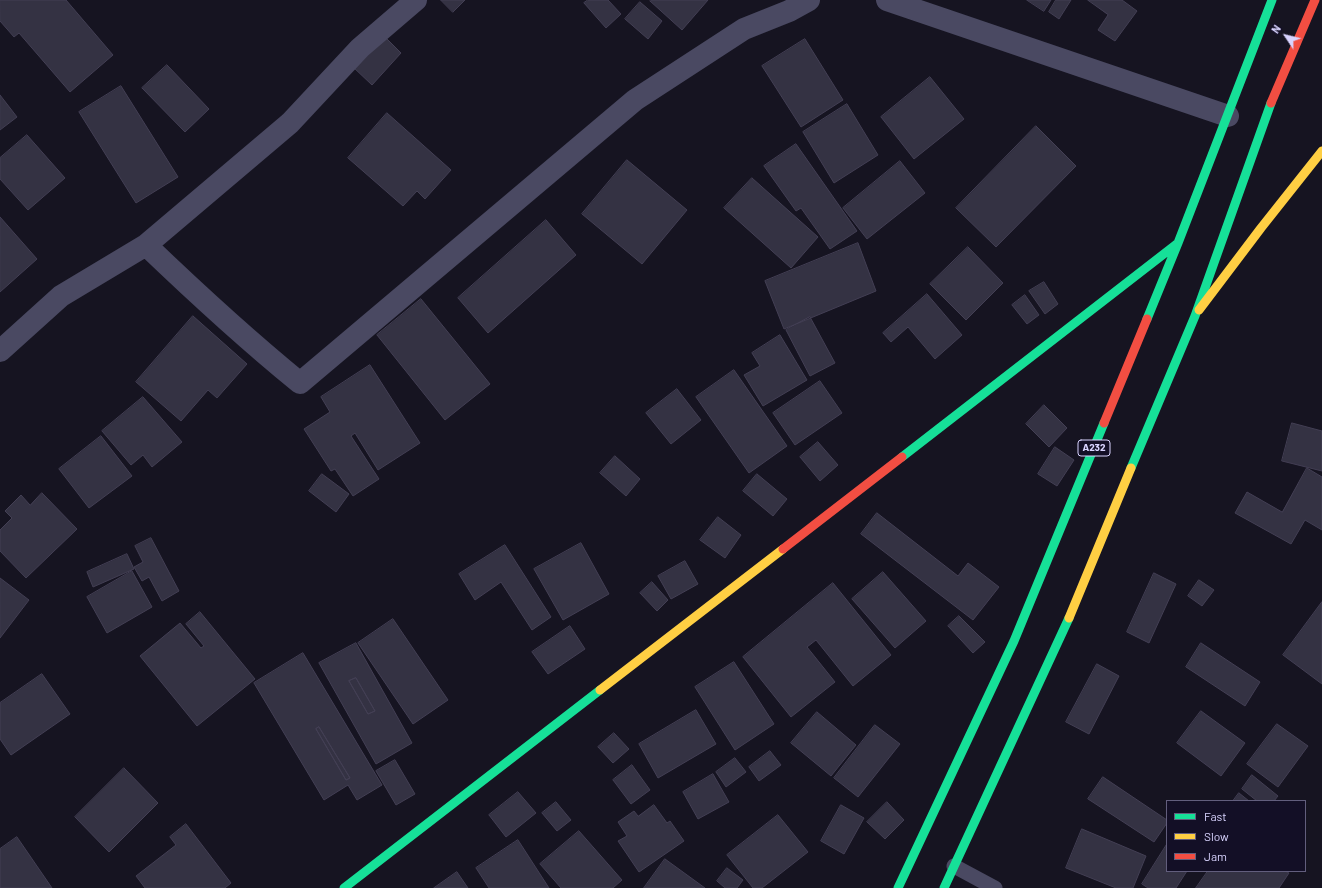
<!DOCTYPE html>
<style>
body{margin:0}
#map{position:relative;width:1322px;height:888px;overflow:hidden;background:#161421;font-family:Barlow,sans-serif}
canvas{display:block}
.legend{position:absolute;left:1166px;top:800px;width:140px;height:72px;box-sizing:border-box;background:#130f26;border:1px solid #625e7d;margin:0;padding:5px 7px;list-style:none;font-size:12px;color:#d9d4ff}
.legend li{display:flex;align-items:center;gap:8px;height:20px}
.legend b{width:20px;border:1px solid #625e7d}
.north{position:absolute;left:1266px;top:16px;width:40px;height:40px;-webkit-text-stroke:3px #130f26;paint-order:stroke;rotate:305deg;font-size:11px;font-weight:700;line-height:16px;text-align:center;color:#d9d4ff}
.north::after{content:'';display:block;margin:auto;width:14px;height:18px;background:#d9d4ff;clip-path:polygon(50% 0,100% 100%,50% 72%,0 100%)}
</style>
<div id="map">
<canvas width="1322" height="888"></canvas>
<ul class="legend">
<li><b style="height:5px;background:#16e098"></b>Fast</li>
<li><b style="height:5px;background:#ffcf43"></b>Slow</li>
<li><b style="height:5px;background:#f24e42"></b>Jam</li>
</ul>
<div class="north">N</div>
</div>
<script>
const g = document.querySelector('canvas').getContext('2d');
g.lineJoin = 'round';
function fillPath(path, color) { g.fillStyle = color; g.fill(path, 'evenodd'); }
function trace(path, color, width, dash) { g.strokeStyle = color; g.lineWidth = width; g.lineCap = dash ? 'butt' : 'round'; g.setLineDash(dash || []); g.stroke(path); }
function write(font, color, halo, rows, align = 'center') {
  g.font = font + ' Barlow,sans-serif'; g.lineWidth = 3; g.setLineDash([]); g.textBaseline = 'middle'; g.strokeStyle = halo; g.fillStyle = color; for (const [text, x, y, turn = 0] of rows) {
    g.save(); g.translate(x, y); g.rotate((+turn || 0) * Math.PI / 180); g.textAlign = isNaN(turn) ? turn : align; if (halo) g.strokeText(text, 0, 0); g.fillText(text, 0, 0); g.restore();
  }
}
const building = new Path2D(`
 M 0,0 L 66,0 L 113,55 L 70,92 L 19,33 L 14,37 L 0,21 Z
 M 441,0 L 465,0 L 453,12 Z
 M 588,0 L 608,0 L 621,14 L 606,28 L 584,3 Z
 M 651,0 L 708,0 L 682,30 L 650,1 Z
 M 1027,0 L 1051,0 L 1044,11 Z
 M 1056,0 L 1071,0 L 1059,19 L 1049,12 Z
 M 1088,0 L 1122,0 L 1137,11 L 1115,41 L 1098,30 L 1108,15 Z
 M 640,2 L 662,21 L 648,39 L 625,19 Z
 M 383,35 L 401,53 L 372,85 L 353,67 Z
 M 805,39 L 843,100 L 801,127 L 762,66 Z
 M 167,65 L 209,109 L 185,132 L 142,88 Z
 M 930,77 L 964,119 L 914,159 L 881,117 Z
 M 121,86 L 178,177 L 136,203 L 79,112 Z
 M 0,95 L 17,117 L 0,130 Z
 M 847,104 L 878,155 L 834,183 L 803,132 Z
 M 387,113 L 451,170 L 425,199 L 417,191 L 403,206 L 348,158 Z
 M 1036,126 L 1076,166 L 996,247 L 956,208 Z
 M 27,135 L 65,178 L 28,210 L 0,179 L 0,158 Z
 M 796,144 L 857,231 L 830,249 L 801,208 L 796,211 L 764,166 Z
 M 627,160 L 687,210 L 642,264 L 582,214 Z
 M 900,161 L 925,193 L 867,239 L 843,208 Z
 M 752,178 L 818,237 L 791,268 L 724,208 Z
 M 0,217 L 37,259 L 0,292 Z
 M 546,220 L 576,255 L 488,333 L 458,298 Z
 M 858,243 L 876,291 L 784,329 L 765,281 Z
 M 968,247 L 1003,283 L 966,320 L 930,284 Z
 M 1044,282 L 1058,304 L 1045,314 L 1029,291 Z
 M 927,294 L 962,335 L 935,359 L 908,327 L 891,342 L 883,333 Z
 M 1025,295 L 1039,315 L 1027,324 L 1012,305 Z
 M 421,299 L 490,384 L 445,420 L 377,335 Z
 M 193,316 L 247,364 L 217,398 L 208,390 L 181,421 L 136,382 Z
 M 810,317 L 835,363 L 810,376 L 786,330 Z
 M 780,335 L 807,380 L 763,406 L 744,375 L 760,366 L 752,353 Z
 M 370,365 L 420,443 L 378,470 L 355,433 L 351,436 L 379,479 L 353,496 L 335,469 L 331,471 L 304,429 L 330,412 L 321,397 Z
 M 734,370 L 787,446 L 749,473 L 696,397 Z
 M 820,381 L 842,413 L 795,445 L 773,413 Z
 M 677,389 L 701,420 L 671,444 L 646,413 Z
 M 143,397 L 182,442 L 152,467 L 143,455 L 131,465 L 102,431 Z
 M 1044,405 L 1067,428 L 1049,447 L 1026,424 Z
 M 1292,423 L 1322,431 L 1322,471 L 1282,461 Z
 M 101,436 L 132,476 L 89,508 L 59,469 Z
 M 818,442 L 838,465 L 820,481 L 800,457 Z
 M 1055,447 L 1074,460 L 1057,486 L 1038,474 Z
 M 615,456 L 640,479 L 626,496 L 600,473 Z
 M 1307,468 L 1322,477 L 1322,530 L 1305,520 L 1291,544 L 1235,513 L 1247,492 L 1282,512 Z
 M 322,474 L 349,494 L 336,512 L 309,491 Z
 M 757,474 L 787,499 L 773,516 L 743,491 Z
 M 42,493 L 77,529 L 26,578 L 0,551 L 0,530 L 12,518 L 5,511 L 21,495 L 30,505 Z
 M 877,513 L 958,576 L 968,563 L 999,587 L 973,620 L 861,534 Z
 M 718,517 L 741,535 L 725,558 L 700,540 Z
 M 151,538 L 179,591 L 162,601 L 149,577 L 142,581 L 134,567 L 143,562 L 135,546 Z
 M 581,543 L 609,594 L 563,620 L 534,569 Z
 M 505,545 L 551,617 L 532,630 L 501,582 L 475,600 L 459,574 Z
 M 127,554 L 134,569 L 93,587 L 87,572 Z
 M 685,561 L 698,584 L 671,599 L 658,576 Z
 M 132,571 L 152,607 L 107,633 L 87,597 Z
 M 883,572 L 926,621 L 895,648 L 852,599 Z
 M 1154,573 L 1176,584 L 1149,643 L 1127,632 Z
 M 0,578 L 29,600 L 0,638 Z
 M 1199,580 L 1214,590 L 1202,606 L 1188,596 Z
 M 652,582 L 668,600 L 657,611 L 640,593 Z
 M 833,583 L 891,655 L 853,686 L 816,640 L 807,647 L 835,682 L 791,717 L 743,657 Z
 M 1322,602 L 1322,684 L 1283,655 Z
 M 200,612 L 255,679 L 197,726 L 140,656 L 180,623 L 201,648 L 204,646 L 186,624 Z
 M 959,616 L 985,642 L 973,653 L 948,626 Z
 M 393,619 L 448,700 L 413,724 L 358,643 Z
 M 570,626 L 585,649 L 548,674 L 532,652 Z
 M 356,643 L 412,743 L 376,764 L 319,663 ZM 356,678 L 375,711 L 368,714 L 349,681 Z
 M 1201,643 L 1260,682 L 1245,706 L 1186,667 Z
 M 303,653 L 382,785 L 357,800 L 348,785 L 324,800 L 254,683 ZM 319,727 L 350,778 L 346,780 L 316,729 Z
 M 734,662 L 774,724 L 735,750 L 695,687 Z
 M 1097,664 L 1119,676 L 1089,734 L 1066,722 Z
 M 42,674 L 70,714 L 11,755 L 0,739 L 0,703 Z
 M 356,678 L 375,711 L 368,714 L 349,681 Z
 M 696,710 L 716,744 L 658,778 L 639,744 Z
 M 1201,711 L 1245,743 L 1221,776 L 1177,743 Z
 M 817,712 L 856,745 L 831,776 L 791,743 Z
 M 1277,724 L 1308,746 L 1278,787 L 1247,764 Z
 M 875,725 L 900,744 L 858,797 L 834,778 Z
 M 319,727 L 350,778 L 346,780 L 316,729 Z
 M 614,733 L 629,749 L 613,763 L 598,747 Z
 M 770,751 L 781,765 L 759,781 L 749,767 Z
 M 735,758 L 746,772 L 726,787 L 716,772 Z
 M 395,760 L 415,794 L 396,805 L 376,771 Z
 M 632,765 L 650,790 L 631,804 L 613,780 Z
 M 124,768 L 158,803 L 109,852 L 75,817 Z
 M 713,774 L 729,802 L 698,819 L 683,792 Z
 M 1252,775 L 1278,796 L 1274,801 L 1257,801 L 1242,789 Z
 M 1103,777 L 1167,820 L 1167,823 L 1154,842 L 1088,799 Z
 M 518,792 L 536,813 L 506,837 L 489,815 Z
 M 1239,793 L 1249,801 L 1233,801 Z
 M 556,802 L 571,820 L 557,831 L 542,813 Z
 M 887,802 L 904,820 L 885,839 L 867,822 Z
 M 654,805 L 667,823 L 670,821 L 684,841 L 639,872 L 618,841 L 627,836 L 618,822 L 634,811 L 638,816 Z
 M 841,805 L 864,818 L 844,854 L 821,841 Z
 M 778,815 L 808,852 L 762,888 L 753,888 L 727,855 Z
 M 186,824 L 231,883 L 225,888 L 145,888 L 136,876 L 176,845 L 170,837 Z
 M 1082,829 L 1146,856 L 1133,888 L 1116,888 L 1066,868 Z
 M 579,831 L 622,880 L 613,888 L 561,888 L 540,864 Z
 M 17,837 L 52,888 L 0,888 L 0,849 Z
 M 518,840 L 549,888 L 489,888 L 476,868 Z
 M 1167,844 L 1167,871 L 1187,871 L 1176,888 L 1148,888 L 1142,884 Z
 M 665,859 L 705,888 L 644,888 Z
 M 727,868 L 743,880 L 737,888 L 725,888 L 717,881 Z
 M 1208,871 L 1285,871 L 1289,873 L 1279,888 L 1196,888 Z
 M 457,872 L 468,888 L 434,888 Z`);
const lane = new Path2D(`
 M 954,866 L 995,888`);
const street = new Path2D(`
 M 887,0 L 1228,116
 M 146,245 C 196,293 246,339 300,383 L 635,100 L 744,29 L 789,11 L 809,0
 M 0,351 L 61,296 L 146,245 L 290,123 L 360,48 L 416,0`);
const fast = new Path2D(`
 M 1147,319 L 1178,243 L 1272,0
 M 902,457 L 1178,243
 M 1131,468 L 1195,316 L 1271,103
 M 344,888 L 600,690
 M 898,888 L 1014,641 L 1104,423
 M 944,888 L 1069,618`);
const slow = new Path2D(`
 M 1199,310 L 1261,228 L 1322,151
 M 1069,618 L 1131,468
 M 600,690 L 783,549`);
const jam = new Path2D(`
 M 1271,103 L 1315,0
 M 1104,423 L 1147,319
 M 783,549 L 902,457`);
const shields = [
 [1094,448,32]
];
const shieldNames = [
 ["A232",1094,448]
];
fillPath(building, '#343243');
trace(building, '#433f54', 1);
trace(lane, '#4a4962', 15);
trace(street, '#4a4962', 22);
trace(fast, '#16e098', 9);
trace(slow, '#ffcf43', 9);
trace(jam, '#f24e42', 9);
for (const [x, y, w] of shields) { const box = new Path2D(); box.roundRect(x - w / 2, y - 8, w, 16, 3); g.fillStyle = '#130f26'; g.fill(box); trace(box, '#d9d4ff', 1); }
write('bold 10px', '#d9d4ff', null, shieldNames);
</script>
